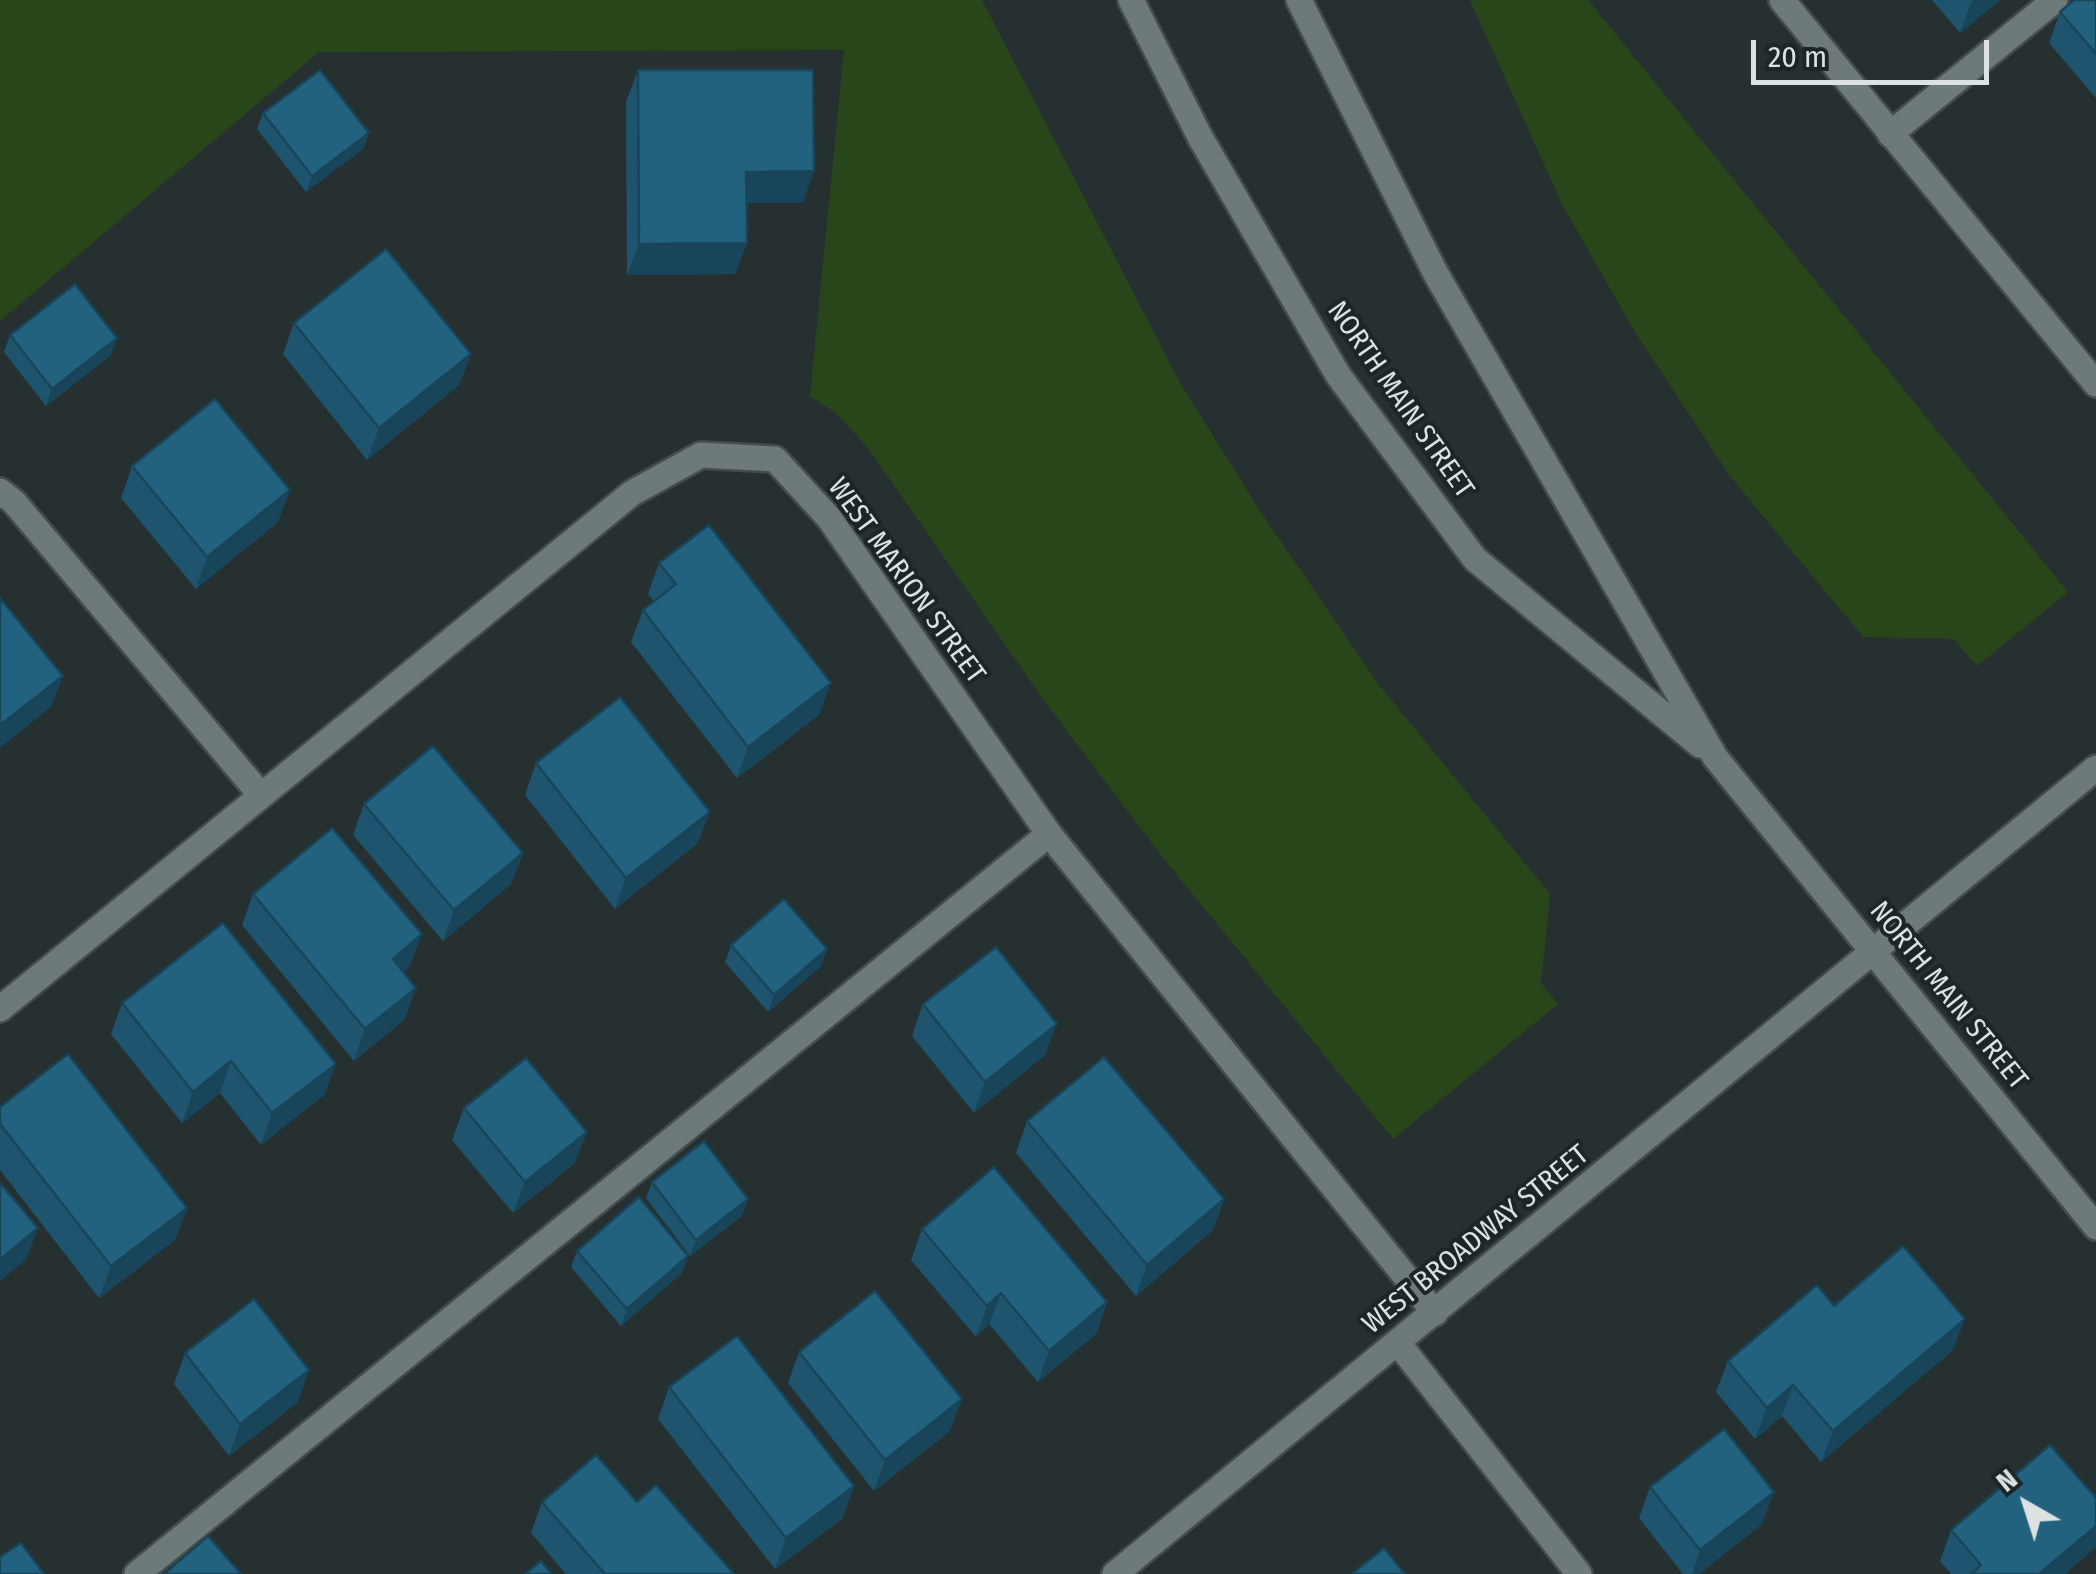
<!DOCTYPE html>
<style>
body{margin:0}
#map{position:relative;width:2096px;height:1574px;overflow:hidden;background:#273031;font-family:"Fira Sans Condensed",sans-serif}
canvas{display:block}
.north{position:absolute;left:1976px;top:1454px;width:100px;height:100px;-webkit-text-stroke:8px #1d2627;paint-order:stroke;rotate:321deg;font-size:28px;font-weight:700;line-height:40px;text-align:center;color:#dce2e2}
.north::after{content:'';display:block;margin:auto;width:35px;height:45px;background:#dce2e2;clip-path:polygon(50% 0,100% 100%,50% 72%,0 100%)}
.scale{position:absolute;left:1751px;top:40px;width:238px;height:45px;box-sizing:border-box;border:5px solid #dce2e2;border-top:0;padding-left:12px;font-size:30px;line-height:35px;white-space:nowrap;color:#dce2e2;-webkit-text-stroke:8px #1d2627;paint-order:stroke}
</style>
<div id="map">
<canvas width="2096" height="1574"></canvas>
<div class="north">N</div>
<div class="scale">20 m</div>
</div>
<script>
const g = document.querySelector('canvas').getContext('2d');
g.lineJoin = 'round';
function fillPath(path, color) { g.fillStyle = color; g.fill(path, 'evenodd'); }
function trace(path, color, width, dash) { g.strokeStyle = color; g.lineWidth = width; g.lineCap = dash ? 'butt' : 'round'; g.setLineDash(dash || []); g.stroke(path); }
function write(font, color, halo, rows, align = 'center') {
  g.font = font + ' "Fira Sans Condensed",sans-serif'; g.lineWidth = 8; g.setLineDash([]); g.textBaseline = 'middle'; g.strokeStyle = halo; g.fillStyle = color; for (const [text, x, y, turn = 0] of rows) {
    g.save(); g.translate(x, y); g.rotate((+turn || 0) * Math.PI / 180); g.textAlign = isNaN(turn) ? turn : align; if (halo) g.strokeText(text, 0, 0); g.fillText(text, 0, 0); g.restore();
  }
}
const green = new Path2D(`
 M 0,0 L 982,0 L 1179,381 L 1260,511 L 1379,685 L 1550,894 L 1541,983 L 1558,1004 L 1393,1139 L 1164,859 L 1043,699 L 868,448 L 837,414 L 810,396 L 844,50 L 319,52 L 0,321 Z
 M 1470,0 L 1588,0 L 2068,592 L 1977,666 L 1954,639 L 1863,637 L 1730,476 L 1635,332 L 1562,204 Z`);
const service = new Path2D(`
 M 1890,134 L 2055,0
 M 0,491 L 14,502 L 260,794
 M 1398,1343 L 1579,1574
 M 137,1574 L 1049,834`);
const minor = new Path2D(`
 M 1782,0 L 2096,384
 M 0,1009 L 632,493 L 701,455 L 775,459 L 829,518 L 1049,834 L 1435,1313`);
const tertiary = new Path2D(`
 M 1115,1574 L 2096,768`);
const secondary = new Path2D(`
 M 1131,0 L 1200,137 L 1338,375 L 1475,559 L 1700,745
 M 1299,0 L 1436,274 L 1715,757 L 2096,1227`);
const wall = new Path2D(`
 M 1932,0 L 2000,0 L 1960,33 Z
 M 2096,0 L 2096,98 L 2049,43 L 2060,12 Z
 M 638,70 L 803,203 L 747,203 L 747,243 L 735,274 L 627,275 L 626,102 Z
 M 263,113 L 369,133 L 363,149 L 306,192 L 257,129 Z
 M 294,323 L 471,354 L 459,385 L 367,460 L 283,354 Z
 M 10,335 L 111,355 L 46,406 L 4,352 Z
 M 132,466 L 278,522 L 196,589 L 121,498 Z
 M 659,563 L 819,715 L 737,778 L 631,642 L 643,610 L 654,602 L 648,594 Z
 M 536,763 L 698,843 L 615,909 L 525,795 Z
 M 364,804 L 523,853 L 511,884 L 443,941 L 353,835 Z
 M 253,894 L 410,966 L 403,972 L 405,1019 L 354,1061 L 242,925 Z
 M 731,945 L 821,966 L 768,1012 L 725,962 Z
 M 122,1003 L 336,1064 L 324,1095 L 261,1145 L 220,1093 L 182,1123 L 111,1034 Z
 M 923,1004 L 1045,1055 L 974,1113 L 912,1036 Z
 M 0,1107 L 187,1208 L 175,1240 L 99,1298 L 0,1170 Z
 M 464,1108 L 575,1163 L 513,1213 L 452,1140 Z
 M 1027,1121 L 1224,1199 L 1213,1230 L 1136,1296 L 1016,1153 Z
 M 652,1182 L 742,1216 L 690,1256 L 646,1198 Z
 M 922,1229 L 1107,1302 L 1096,1334 L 1038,1382 L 989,1324 L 976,1337 L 911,1260 Z
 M 577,1251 L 688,1256 L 682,1273 L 621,1326 L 571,1267 Z
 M 1834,1306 L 1953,1350 L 1821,1462 L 1782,1416 L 1755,1439 L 1716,1392 L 1728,1361 Z
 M 799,1352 L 950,1431 L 874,1491 L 788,1383 Z
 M 185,1353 L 309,1370 L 298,1402 L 229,1456 L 174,1384 Z
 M 669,1387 L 843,1518 L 775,1569 L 658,1419 Z
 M 1650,1487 L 1762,1524 L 1699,1574 L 1683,1574 L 1639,1518 Z
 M 2096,1498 L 2096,1547 L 2065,1574 L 1951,1574 L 1940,1561 L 1951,1530 Z
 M 542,1502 L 637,1502 L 734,1574 L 566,1574 L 531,1533 Z`);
const shadedWall = new Path2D(`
 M 1974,0 L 2000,0 L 1960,33 L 1971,2 Z
 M 369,133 L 363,149 L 306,192 L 312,176 Z
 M 814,171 L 803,203 L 735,203 L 746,172 Z
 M 747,243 L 735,274 L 627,275 L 639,244 Z
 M 117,338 L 111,355 L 46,406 L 52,389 Z
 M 471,354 L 459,385 L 367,460 L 379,428 Z
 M 290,490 L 278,522 L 196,589 L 207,557 Z
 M 63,676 L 51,707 L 0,748 L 0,725 Z
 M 831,683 L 819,715 L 737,778 L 748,747 Z
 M 710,812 L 698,843 L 615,909 L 626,878 Z
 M 523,853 L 511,884 L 443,941 L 454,910 Z
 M 422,934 L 410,966 L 382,991 L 393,959 Z
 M 827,949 L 821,966 L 768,1012 L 774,995 Z
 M 416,988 L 405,1019 L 354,1061 L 365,1029 Z
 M 1057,1024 L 1045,1055 L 974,1113 L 985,1082 Z
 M 231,1061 L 220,1093 L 182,1123 L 193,1092 Z
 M 336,1064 L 324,1095 L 261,1145 L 272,1113 Z
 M 587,1132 L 575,1163 L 513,1213 L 525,1182 Z
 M 748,1199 L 742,1216 L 690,1256 L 696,1240 Z
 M 1224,1199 L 1213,1230 L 1136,1296 L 1147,1265 Z
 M 187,1208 L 175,1240 L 99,1298 L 111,1266 Z
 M 38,1228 L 26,1260 L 0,1281 L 0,1260 Z
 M 688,1256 L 682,1273 L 621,1326 L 627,1309 Z
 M 1001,1293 L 989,1324 L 976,1337 L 987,1306 Z
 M 1107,1302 L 1096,1334 L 1038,1382 L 1049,1351 Z
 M 1965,1319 L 1953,1350 L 1821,1462 L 1833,1431 Z
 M 309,1370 L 298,1402 L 229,1456 L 240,1424 Z
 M 1793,1385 L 1782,1416 L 1755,1439 L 1767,1408 Z
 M 962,1399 L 950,1431 L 874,1491 L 885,1460 Z
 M 854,1486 L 843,1518 L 775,1569 L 786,1538 Z
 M 1774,1492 L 1762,1524 L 1699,1574 L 1692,1574 L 1700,1550 Z
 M 2096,1526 L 2096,1547 L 2065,1574 L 2039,1574 Z`);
const building = new Path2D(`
 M 2074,0 L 2096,0 L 2096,54 L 2060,12 Z
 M 320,70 L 369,133 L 312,176 L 263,113 Z
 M 638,70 L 813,70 L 814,171 L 746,172 L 747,243 L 639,244 Z
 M 386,249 L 471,354 L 379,428 L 294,323 Z
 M 75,284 L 117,338 L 52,389 L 10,335 Z
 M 215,399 L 290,490 L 207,557 L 132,466 Z
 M 709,525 L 831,683 L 748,747 L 643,610 L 676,584 L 659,563 Z
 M 0,598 L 63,676 L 0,725 Z
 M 620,697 L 710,812 L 626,878 L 536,763 Z
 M 433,746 L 523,853 L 454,910 L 364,804 Z
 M 332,828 L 422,934 L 393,959 L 416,988 L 365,1029 L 253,894 Z
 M 784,899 L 827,949 L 774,995 L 731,945 Z
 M 223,923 L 336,1064 L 272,1113 L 231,1061 L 193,1092 L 122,1003 Z
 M 996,947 L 1057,1024 L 985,1082 L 923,1004 Z
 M 68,1054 L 187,1208 L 111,1266 L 0,1124 L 0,1107 Z
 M 1104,1057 L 1224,1199 L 1147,1265 L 1027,1121 Z
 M 526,1058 L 587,1132 L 525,1182 L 464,1108 Z
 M 704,1141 L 748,1199 L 696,1240 L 652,1182 Z
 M 994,1167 L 1107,1302 L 1049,1351 L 1001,1293 L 987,1306 L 922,1229 Z
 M 0,1183 L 38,1228 L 0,1260 Z
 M 639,1197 L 688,1256 L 627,1309 L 577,1251 Z
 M 1903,1246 L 1965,1319 L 1833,1431 L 1793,1385 L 1767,1408 L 1728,1361 L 1817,1285 L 1834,1306 Z
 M 875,1291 L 962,1399 L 885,1460 L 799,1352 Z
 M 254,1299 L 309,1370 L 240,1424 L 185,1353 Z
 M 737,1336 L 854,1486 L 786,1538 L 669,1387 Z
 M 1724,1429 L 1774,1492 L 1700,1550 L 1650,1487 Z
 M 2050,1445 L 2096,1498 L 2096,1526 L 2039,1574 L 1971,1574 L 1981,1565 L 1951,1530 Z
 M 596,1455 L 637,1502 L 656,1485 L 734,1574 L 605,1574 L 542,1502 Z
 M 208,1536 L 241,1574 L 164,1574 Z
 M 21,1543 L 44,1574 L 0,1574 L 0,1557 Z
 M 1384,1548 L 1405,1574 L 1352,1574 Z
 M 541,1561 L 552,1574 L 525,1574 Z`);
const streetNames = [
 ["NORTH MAIN STREET",1400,400,55],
 ["WEST MARION STREET",906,581,54],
 ["NORTH MAIN STREET",1948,996,51],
 ["WEST BROADWAY STREET",1476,1240,-39]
];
fillPath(green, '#29461b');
trace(service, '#444d4d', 30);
trace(minor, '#444d4d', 30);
trace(tertiary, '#444d4d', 30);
trace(secondary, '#444d4d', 30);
trace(service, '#6e797a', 25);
trace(minor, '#6e797a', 25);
trace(tertiary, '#6e797a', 25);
trace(secondary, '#6e797a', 25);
fillPath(wall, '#1e546d');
fillPath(shadedWall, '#184559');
fillPath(building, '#23627f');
trace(building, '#184559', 2.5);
write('28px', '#dce2e2', '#1d2627', streetNames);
</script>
